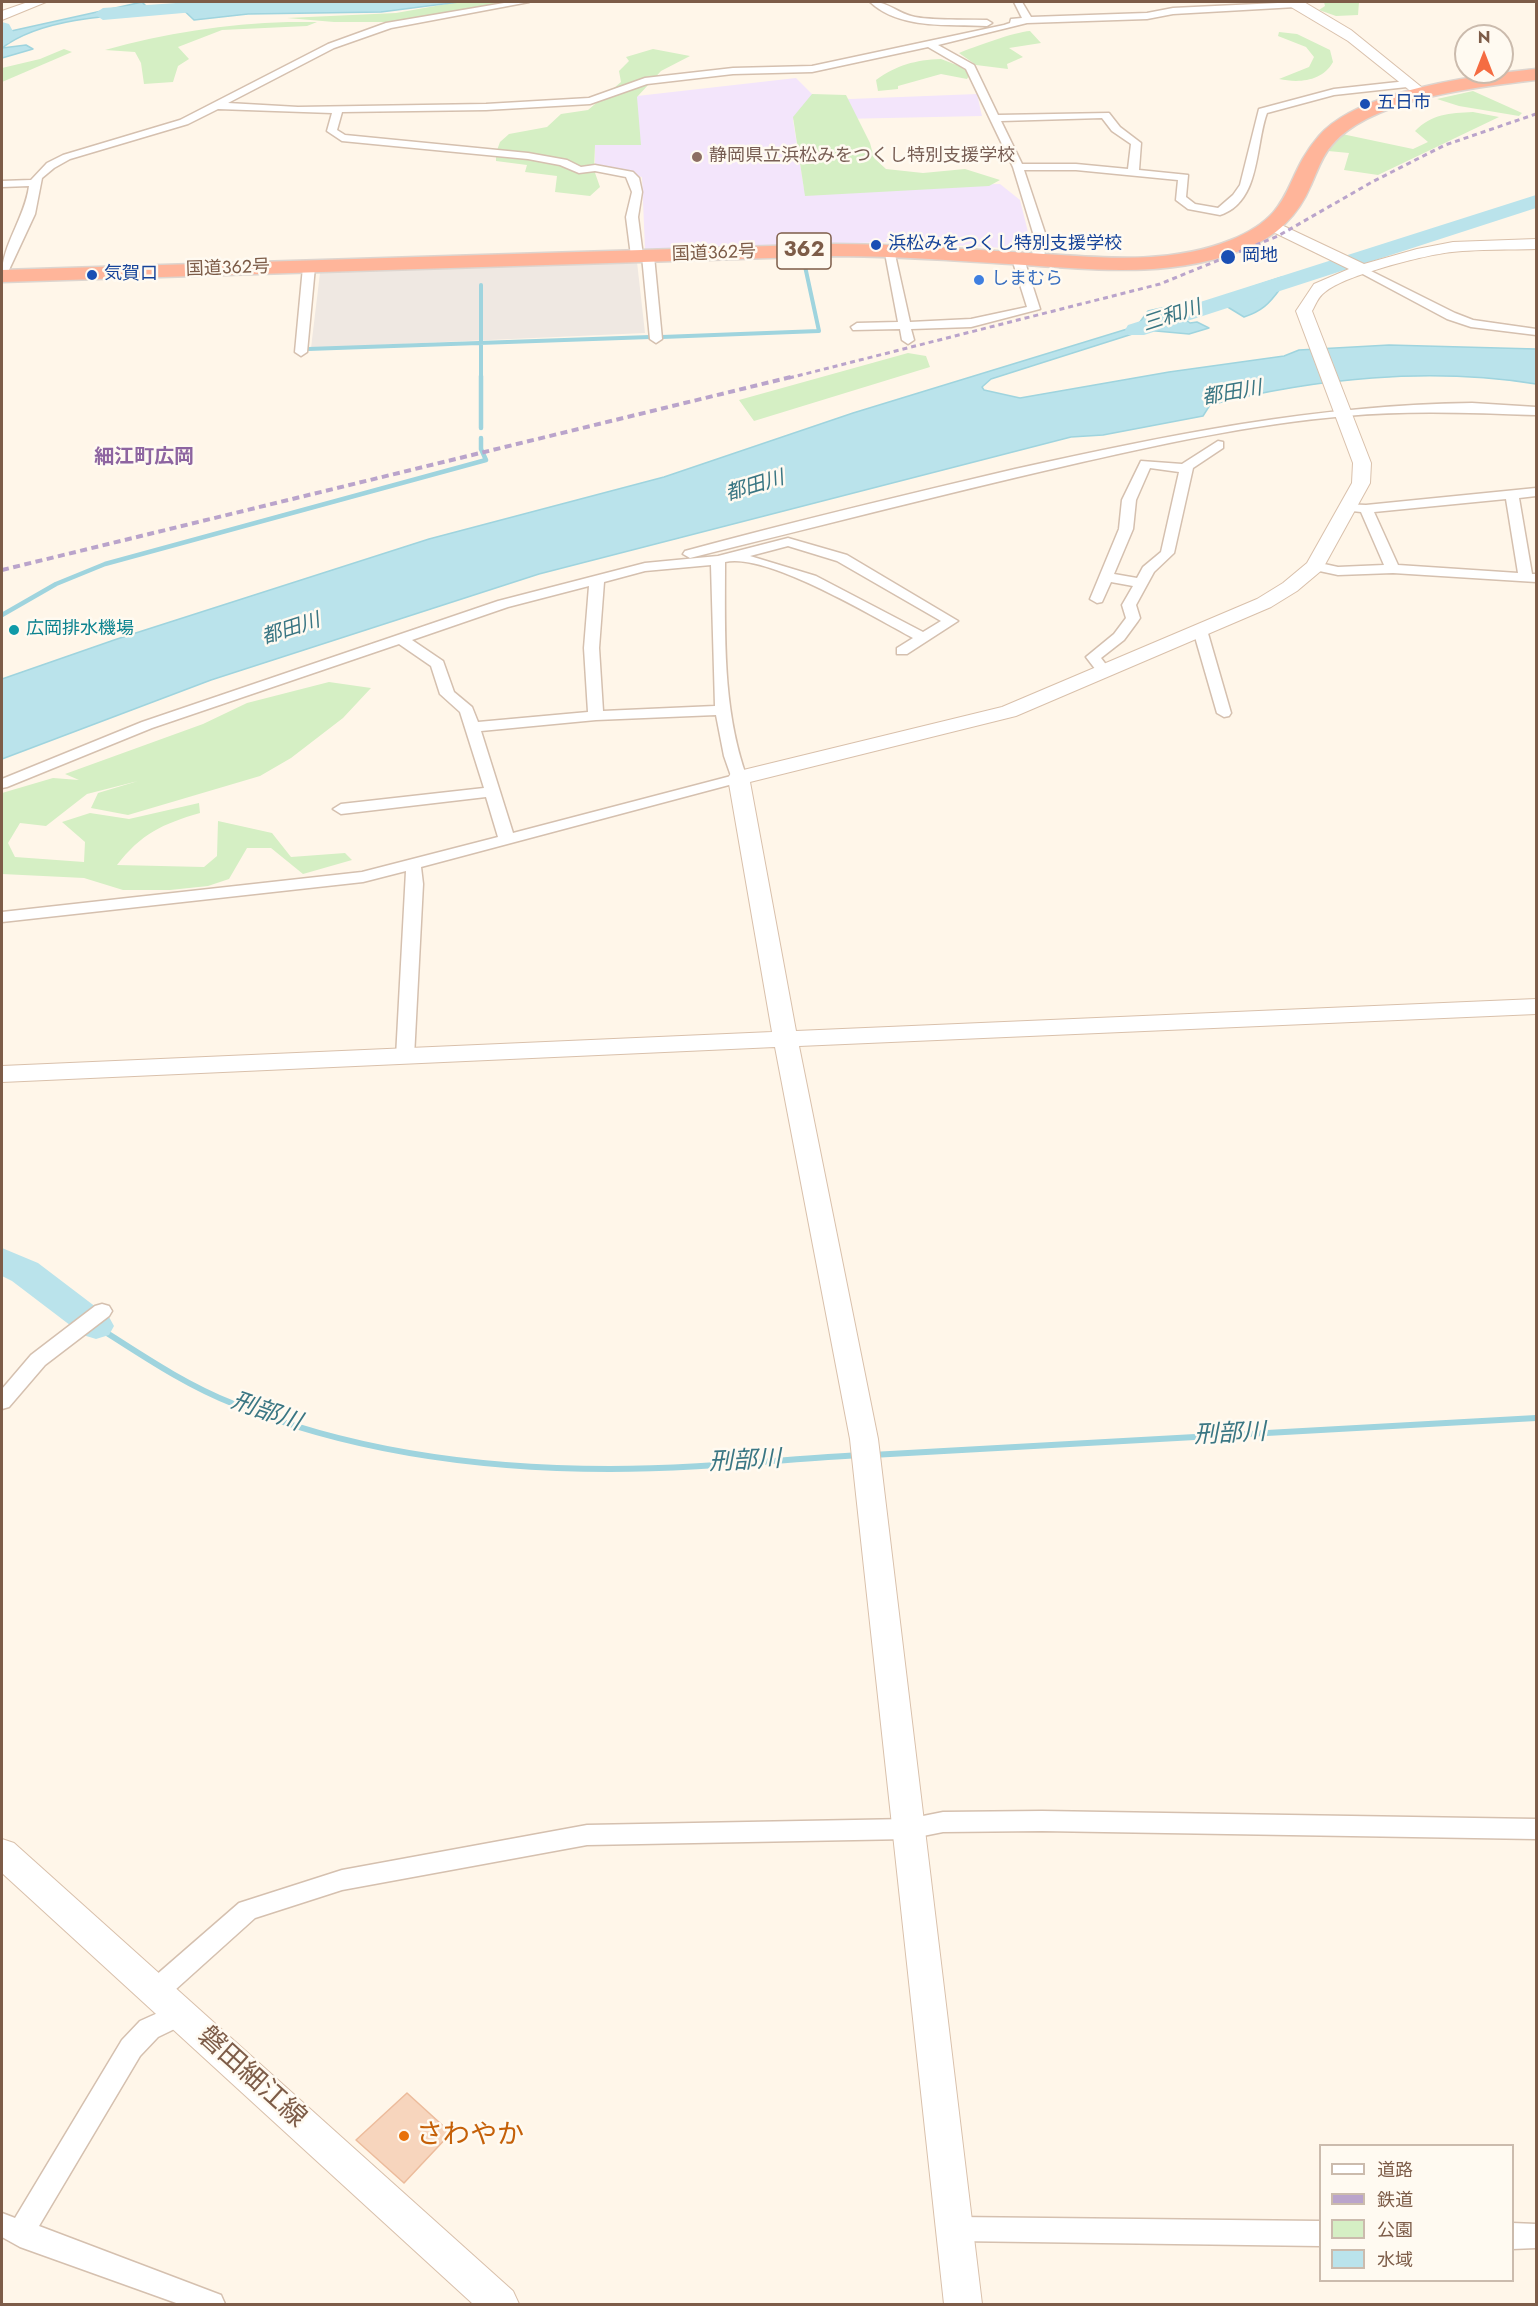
<!DOCTYPE html>
<meta charset="utf-8">
<style>
body{margin:0}
#map{position:relative;width:1538px;height:2306px;overflow:hidden;background:#fff6e9;font-family:Jost,"Noto Sans JP",sans-serif}
canvas{display:block}
.frame{position:absolute;inset:0;border:3px solid #7d5c48;pointer-events:none}
.legend{position:absolute;left:1319px;top:2144px;width:195px;height:138px;box-sizing:border-box;background:#fffaf1;border:2px solid #cbbbad;margin:0;padding:8px 10px;list-style:none;font-size:18px;color:#7d5c48}
.legend li{display:flex;align-items:center;gap:12px;height:30px}
.legend b{width:30px;border:2px solid #cbbbad}
.north{position:absolute;left:1454px;top:24px;width:60px;height:60px;box-sizing:border-box;background:#fffaf1;border:2px solid #cbbbad;border-radius:50%;rotate:0deg;font-size:16px;font-weight:700;line-height:24px;text-align:center;color:#7d5c48}
.north::after{content:'';display:block;margin:auto;width:21px;height:27px;background:#f56c42;clip-path:polygon(50% 0,100% 100%,50% 72%,0 100%)}
</style>
<div id="map">
<canvas width="1538" height="2306"></canvas>
<div class="frame"></div>
<ul class="legend">
<li><b style="height:8px;background:#fff"></b>道路</li>
<li><b style="height:8px;background:#baa4cb"></b>鉄道</li>
<li><b style="height:16px;background:#d5efc4"></b>公園</li>
<li><b style="height:16px;background:#bae3eb"></b>水域</li>
</ul>
<div class="north">N</div>
</div>
<script>
const g = document.querySelector('canvas').getContext('2d');
g.lineJoin = 'round';
function fillPath(path, color) { g.fillStyle = color; g.fill(path, 'evenodd'); }
function trace(path, color, width, dash) { g.strokeStyle = color; g.lineWidth = width; g.lineCap = dash ? 'butt' : 'round'; g.setLineDash(dash || []); g.stroke(path); }
function write(font, color, halo, rows, align = 'center') {
  g.font = font + ' Jost,"Noto Sans JP",sans-serif'; g.lineWidth = 5; g.setLineDash([]); g.textBaseline = 'middle'; g.strokeStyle = halo; g.fillStyle = color; for (const [text, x, y, turn = 0] of rows) {
    g.save(); g.translate(x, y); g.rotate((+turn || 0) * Math.PI / 180); g.textAlign = isNaN(turn) ? turn : align; if (halo) g.strokeText(text, 0, 0); g.fillText(text, 0, 0); g.restore();
  }
}
const industrial = new Path2D(`
 M 637,262 L 645,333 L 311,348 L 320,273 Z`);
const education = new Path2D(`
 M 796,78 L 812,94 L 850,99 L 977,94 L 982,116 L 793,120 L 804,188 L 1000,184 L 1020,200 L 1028,232 L 1022,249 L 893,242 L 645,249 L 642,177 L 595,168 L 595,145 L 637,96 Z`);
const green = new Path2D(`
 M 458,2 L 522,2 L 405,22 L 334,22 L 287,18 L 396,13 Z
 M 1324,2 L 1359,2 L 1358,15 L 1336,16 L 1319,10 L 1325,6 Z
 M 288,22 L 317,22 L 307,26 L 222,30 L 178,47 L 189,59 L 178,66 L 173,82 L 144,84 L 141,63 L 135,52 L 105,50 C 165,33 225,24 288,22 Z
 M 1030,31 L 1041,43 L 1009,48 L 1023,57 L 1007,64 L 1008,69 L 976,65 L 959,53 C 974,47 1014,32 1030,31 Z
 M 1279,32 L 1297,34 L 1330,50 L 1333,62 C 1322,82 1298,83 1279,79 L 1309,67 L 1314,57 L 1306,47 L 1278,36 Z
 M 64,49 L 72,52 L 2,82 L 2,68 L 40,59 Z
 M 653,49 L 690,56 L 661,71 L 637,97 L 641,145 L 595,145 L 594,170 L 600,187 L 590,196 L 555,192 L 557,176 L 525,172 L 527,165 L 496,161 L 496,153 L 500,142 L 509,134 L 547,127 L 561,114 L 588,110 L 621,82 L 619,71 L 629,61 L 626,57 Z
 M 941,59 L 967,69 L 970,74 L 967,79 L 941,74 L 898,86 L 898,89 L 878,91 L 876,80 C 897,65 915,60 941,59 Z
 M 1473,91 L 1522,113 L 1519,116 L 1459,106 L 1437,99 Z
 M 812,94 L 846,95 L 870,143 L 874,158 L 886,169 L 923,173 L 965,169 L 1000,180 L 989,186 L 805,196 L 793,117 Z
 M 1473,112 L 1499,117 L 1378,175 L 1344,170 L 1349,153 L 1328,151 L 1342,134 L 1413,149 L 1428,142 L 1415,131 C 1432,114 1449,113 1473,112 Z
 M 908,353 L 926,356 L 930,367 L 754,421 L 739,400 Z
 M 329,682 L 371,688 L 343,718 L 291,758 L 260,776 L 128,815 L 91,808 L 98,793 L 138,781 L 87,794 L 46,826 L 20,823 L 8,843 L 15,857 L 84,862 L 85,842 L 62,822 L 90,813 L 129,819 L 199,803 L 200,813 C 162,824 141,834 117,865 L 204,867 L 217,856 L 218,821 L 272,833 L 291,857 L 345,853 L 352,860 L 303,874 L 271,848 L 247,848 L 229,879 L 208,886 L 170,890 L 123,890 L 84,878 L 2,874 L 2,793 L 53,778 L 79,780 L 65,774 L 203,724 L 247,703 Z`);
const water = new Path2D(`
 M 142,2 L 154,14 C 108,15 40,19 2,48 L 26,45 L 33,49 L 2,58 L 2,33 Z
 M 175,2 L 459,2 L 381,12 L 248,14 L 194,20 Z
 M 1303,275 L 1286,281 L 1281,287 L 1198,315 L 1186,309 L 1282,277 Z
 M 1280,289 C 1269,304 1262,311 1244,317 L 1226,306 Z
 M 1166,307 L 1159,310 L 1166,314 L 1175,312 L 1190,323 L 1197,322 L 1209,328 L 1189,334 L 1145,330 L 991,379 L 982,387 L 984,390 L 1020,398 L 1169,372 L 1284,356 L 1299,350 L 1389,345 L 1536,349 L 1536,384 C 1429,367 1315,378 1210,405 L 1203,416 L 1103,435 L 1071,437 L 539,574 L 211,680 L 2,759 L 2,679 L 117,639 L 429,539 L 664,477 L 853,413 L 1137,326 L 1148,311 Z`);
const streamFar2 = new Path2D(`
 M 481,285 L 481,378
 M 662,337 L 819,331 L 803,257
 M 308,349 L 650,337`);
const streamFar1 = new Path2D(`
 M 481,376 L 481,428
 M 2,615 L 56,584 L 105,564 L 486,460 L 481,449 L 481,438`);
const stream = new Path2D(`
 M 96,1326 C 140,1354 185,1385 234,1404 C 352,1452 483,1469 610,1469 C 693,1469 777,1460 859,1455
 M 872,1455 L 1536,1418`);
const river = new Path2D(`
 M 191,2 L 236,2 L 238,4 L 229,9 L 103,20 L 94,14 L 103,8 Z
 M 2,22 L 9,24 L 15,35 L 9,43 L 2,45 Z
 M 1536,195 L 1536,208 L 1144,335 L 1128,335 L 1125,330 L 1128,325 Z
 M 2,1248 L 38,1263 L 109,1317 L 114,1326 L 109,1335 L 96,1339 L 83,1335 L 12,1281 L 2,1276 Z`);
const building = new Path2D(`
 M 407,2093 L 451,2133 L 404,2183 L 356,2140 Z`);
const street = new Path2D(`
 M 510,2 L 529,2 L 391,28 L 334,48 L 228,103 L 298,107 L 486,104 L 589,98 L 645,78 L 733,68 L 812,66 L 1004,25 L 1010,23 L 1011,19 L 1022,18 L 1014,2 L 1022,2 L 1031,17 L 1147,13 L 1173,8 L 1299,2 L 1299,6 L 1296,7 L 1173,14 L 1147,19 L 1027,23 L 938,45 L 974,65 L 998,115 L 1109,113 L 1120,127 L 1141,143 L 1139,170 L 1188,175 L 1186,197 L 1195,204 L 1218,208 L 1233,195 L 1240,185 L 1259,109 L 1334,89 L 1407,81 L 1412,84 L 1407,87 L 1334,95 L 1267,113 C 1255,145 1261,202 1220,215 L 1188,209 L 1176,200 L 1178,180 L 1076,170 L 1024,170 L 1046,236 L 1044,260 L 1038,263 L 1032,260 L 1034,236 L 1013,167 L 966,69 L 928,47 L 812,72 L 733,74 L 647,84 L 590,104 L 486,110 L 342,112 L 337,130 L 345,135 L 528,153 L 567,160 L 581,167 L 595,165 L 633,172 L 639,178 L 642,192 L 638,217 L 643,256 L 648,253 L 654,256 L 662,339 L 656,343 L 650,339 L 642,256 L 637,259 L 631,256 L 626,217 L 632,192 L 626,177 L 595,171 L 579,173 L 560,165 L 528,159 L 342,141 L 327,131 L 332,113 L 218,109 L 188,124 L 70,159 L 54,168 L 42,178 L 35,214 L 8,272 L 2,275 C 2,244 25,218 29,186 L 2,187 L 2,181 L 31,180 L 47,163 L 63,155 L 180,120 L 328,44 L 386,23 ZM 1102,118 L 1112,131 L 1131,144 L 1128,169 L 1076,164 L 1022,164 L 1001,121 Z
 M 870,2 C 886,0 898,14 915,17 C 938,21 964,19 987,20 L 992,23 L 987,26 C 949,24 900,30 870,2 Z
 M 884,248 L 894,250 L 910,322 L 971,319 L 1027,307 L 1012,259 L 1018,256 L 1024,259 L 1040,309 L 971,327 L 911,329 L 914,340 L 908,344 L 902,340 L 900,329 L 853,330 L 851,327 L 857,323 L 898,322 Z
 M 309,264 L 315,267 L 307,352 L 301,356 L 295,352 L 303,267 Z
 M 1363,267 L 1455,313 L 1473,320 L 1536,329 L 1536,335 L 1471,327 L 1447,319 L 1359,272 L 1359,268 Z
 M 1472,403 L 1536,407 L 1536,415 C 1473,413 1410,410 1346,416 C 1251,424 1157,445 1065,466 C 939,495 815,527 690,558 L 683,554 L 685,551 C 795,521 905,495 1015,469 C 1168,435 1315,405 1472,403 Z
 M 1218,441 L 1223,442 L 1223,448 L 1193,468 L 1174,553 L 1154,572 L 1136,605 L 1140,618 L 1138,621 L 1124,640 L 1101,658 L 1111,671 L 1109,674 L 1099,674 L 1086,657 L 1114,634 L 1126,618 L 1122,605 L 1133,586 L 1111,582 L 1102,602 L 1097,603 L 1090,599 L 1119,529 L 1122,500 L 1141,461 L 1182,464 ZM 1150,468 L 1179,472 L 1161,552 L 1143,567 L 1137,578 L 1114,574 L 1133,529 L 1136,500 Z
 M 1536,488 L 1536,496 L 1519,498 L 1532,574 L 1536,574 L 1536,582 L 1393,573 L 1338,575 L 1310,569 L 1308,566 L 1315,562 L 1338,567 L 1384,565 L 1361,512 L 1343,510 L 1343,504 L 1366,505 ZM 1506,499 L 1518,573 L 1398,565 L 1374,512 Z
 M 788,538 L 847,555 L 958,621 L 907,654 L 897,654 L 897,648 L 913,638 C 874,617 766,552 725,562 C 725,635 722,709 747,778 L 744,781 L 421,867 L 423,884 L 414,1057 L 411,1061 L 399,1061 L 396,1057 L 406,871 L 363,882 L 2,922 L 2,912 L 362,872 L 498,837 L 486,797 L 341,814 L 333,809 L 341,804 L 484,788 L 460,712 L 440,694 L 431,666 L 399,644 L 152,728 L 7,787 L 2,788 L 2,779 L 142,722 L 498,601 L 645,563 L 718,556 ZM 788,546 L 837,561 L 941,621 L 923,632 L 816,576 L 750,556 ZM 711,565 L 715,706 L 603,711 L 599,648 L 604,582 L 645,571 ZM 589,586 L 584,648 L 588,712 L 478,722 L 472,707 L 454,692 L 443,661 L 412,640 L 508,607 ZM 716,715 L 724,756 L 731,776 L 513,833 L 481,731 L 596,720 Z
 M 1200,626 L 1207,630 L 1231,713 L 1229,716 L 1224,717 L 1217,713 L 1193,630 Z
 M 102,1304 L 109,1306 L 112,1311 L 109,1316 L 45,1365 L 9,1407 L 2,1409 L 2,1389 L 31,1355 L 95,1306 Z
 M 1042,1811 L 1536,1819 L 1536,1839 L 1042,1831 L 943,1832 L 908,1839 L 587,1845 L 342,1890 L 255,1918 L 165,1999 L 156,2002 L 147,1999 L 144,1991 L 147,1983 L 239,1903 L 342,1870 L 587,1825 L 908,1819 L 943,1812 Z
 M 180,2003 L 189,2006 L 192,2014 L 189,2022 L 158,2037 L 140,2056 L 39,2226 L 221,2295 L 225,2304 L 179,2304 L 20,2247 L 2,2237 L 2,2213 L 15,2218 L 122,2040 L 140,2021 Z
 M 956,2217 L 1320,2221 L 1320,2246 L 956,2241 L 947,2238 L 943,2229 L 947,2220 Z
 M 1512,2223 L 1536,2224 L 1536,2248 L 1512,2249 Z`);
const secondary = new Path2D(`
 M 28,2 L 46,2 L 2,20 L 2,11 Z
 M 1291,2 L 1304,2 L 1351,30 L 1430,94 L 1428,97 L 1418,97 L 1348,41 L 1291,7 Z
 M 1273,221 L 1364,264 L 1417,249 L 1453,242 L 1536,239 L 1536,249 C 1508,250 1480,249 1452,252 C 1425,255 1345,275 1325,292 C 1318,297 1316,304 1312,311 L 1371,463 L 1370,483 L 1322,570 L 1297,591 L 1271,607 L 1016,716 L 750,782 L 796,1031 L 1536,999 L 1536,1014 L 799,1046 L 878,1439 L 982,2304 L 944,2304 L 850,1439 L 775,1047 L 2,1082 L 2,1066 L 772,1032 L 728,778 L 731,773 L 1002,707 L 1257,599 L 1283,583 L 1307,563 L 1352,483 L 1353,463 L 1296,311 L 1314,284 L 1349,269 L 1267,229 L 1265,226 Z
 M 2,1839 L 14,1843 L 513,2291 L 519,2304 L 473,2304 L 2,1873 Z`);
const highway = new Path2D(`
 M 1536,69 L 1536,80 C 1478,87 1372,98 1332,145 C 1322,156 1317,172 1311,185 C 1298,216 1276,237 1245,249 C 1174,278 1099,270 1025,265 C 961,261 898,256 834,256 L 2,282 L 2,270 L 834,244 C 899,244 964,249 1029,253 C 1096,257 1167,266 1231,240 C 1297,213 1281,180 1319,136 C 1359,90 1477,75 1536,69 Z`);
const railFar1 = new Path2D(`
 M 789,378 L 1160,284 L 1278,236 L 1372,182 L 1445,145 L 1536,114`);
const rail = new Path2D(`
 M 2,570 L 795,376`);
const markers = [
 [1365,104,6,"#1a4fb4"],
 [697,157,6,"#8d6e63"],
 [876,245,6,"#1a4fb4"],
 [1228,257,8,"#1a4fb4"],
 [92,275,6,"#1a4fb4"],
 [979,280,6,"#3f7fe0"],
 [14,630,6,"#0f9aa8"],
 [404,2136,6,"#e8710a"]
];
const farTransitnames = [
 ["五日市",1377,104],
 ["浜松みをつくし特別支援学校",888,245],
 ["岡地",1242,257],
 ["気賀口",104,275]
];
const farEducationnames = [
 ["静岡県立浜松みをつくし特別支援学校",709,157]
];
const farStreetnames = [
 ["国道362号",714,254,-2],
 ["国道362号",228,269,-2]
];
const farShopnames = [
 ["しまむら",991,280]
];
const farCulturenames = [
 ["広岡排水機場",26,630]
];
const farWaternames = [
 ["三和川",1172,317,-18],
 ["都田川",1232,394,-10],
 ["都田川",755,487,-17],
 ["都田川",291,630,-18]
];
const farNeighbourhoodnames = [
 ["細江町広岡",144,458]
];
const shields = [
 [804,251,54]
];
const shieldNames = [
 ["362",804,251]
];
const waterNames = [
 ["刑部川",266,1413,19],
 ["刑部川",1230,1435,-3],
 ["刑部川",745,1462,-3]
];
const nearStreetnames = [
 ["磐田細江線",251,2078,42]
];
const nearFoodnames = [
 ["さわやか",416,2136]
];
fillPath(industrial, '#efe8e2');
fillPath(education, '#f3e5fb');
fillPath(green, '#d5efc4');
fillPath(water, '#bae3eb');
trace(water, '#9fd4de', 1.5);
trace(streamFar2, '#9fd4de', 4);
trace(streamFar1, '#9fd4de', 4.5);
trace(stream, '#9fd4de', 6);
fillPath(river, '#bae3eb');
fillPath(building, '#f7d5bd');
trace(building, '#ecbb9b', 1.5);
trace(street, '#d5c0af', 3);
trace(secondary, '#d9c0ab', 2);
trace(highway, '#ddd5cf', 3);
fillPath(street, '#fff');
fillPath(secondary, '#fff');
fillPath(highway, '#ffb59a');
trace(railFar1, '#baa4cb', 3, [5, 4]);
trace(rail, '#baa4cb', 4, [7, 4.5]);
for (const [x, y, r, color] of markers) { const dot = new Path2D(); dot.arc(x, y, r, 0, 2 * Math.PI); g.fillStyle = color; g.fill(dot); trace(dot, '#fffaf1', 2); }
write('18px', '#164399', '#fffaf1', farTransitnames, 'left');
write('18px', '#785e54', '#fffaf1', farEducationnames, 'left');
write('18px', '#7d5c48', '#fffaf1', farStreetnames);
write('18px', '#366cbe', '#fffaf1', farShopnames, 'left');
write('18px', '#0d838f', '#fffaf1', farCulturenames, 'left');
write('italic 20px', '#3a7683', '#fffaf1', farWaternames);
write('bold 20px', '#8d64a0', '#fffaf1', farNeighbourhoodnames);
for (const [x, y, w] of shields) { const box = new Path2D(); box.roundRect(x - w / 2, y - 18, w, 36, 4.5); g.fillStyle = '#fffaf1'; g.fill(box); trace(box, '#7d5c48', 1.5); }
write('bold 21px', '#7d5c48', null, shieldNames);
write('italic 24px', '#3a7683', '#fffaf1', waterNames);
write('27px', '#7d5c48', '#fffaf1', nearStreetnames);
write('27px', '#c56008', '#fffaf1', nearFoodnames, 'left');
</script>
